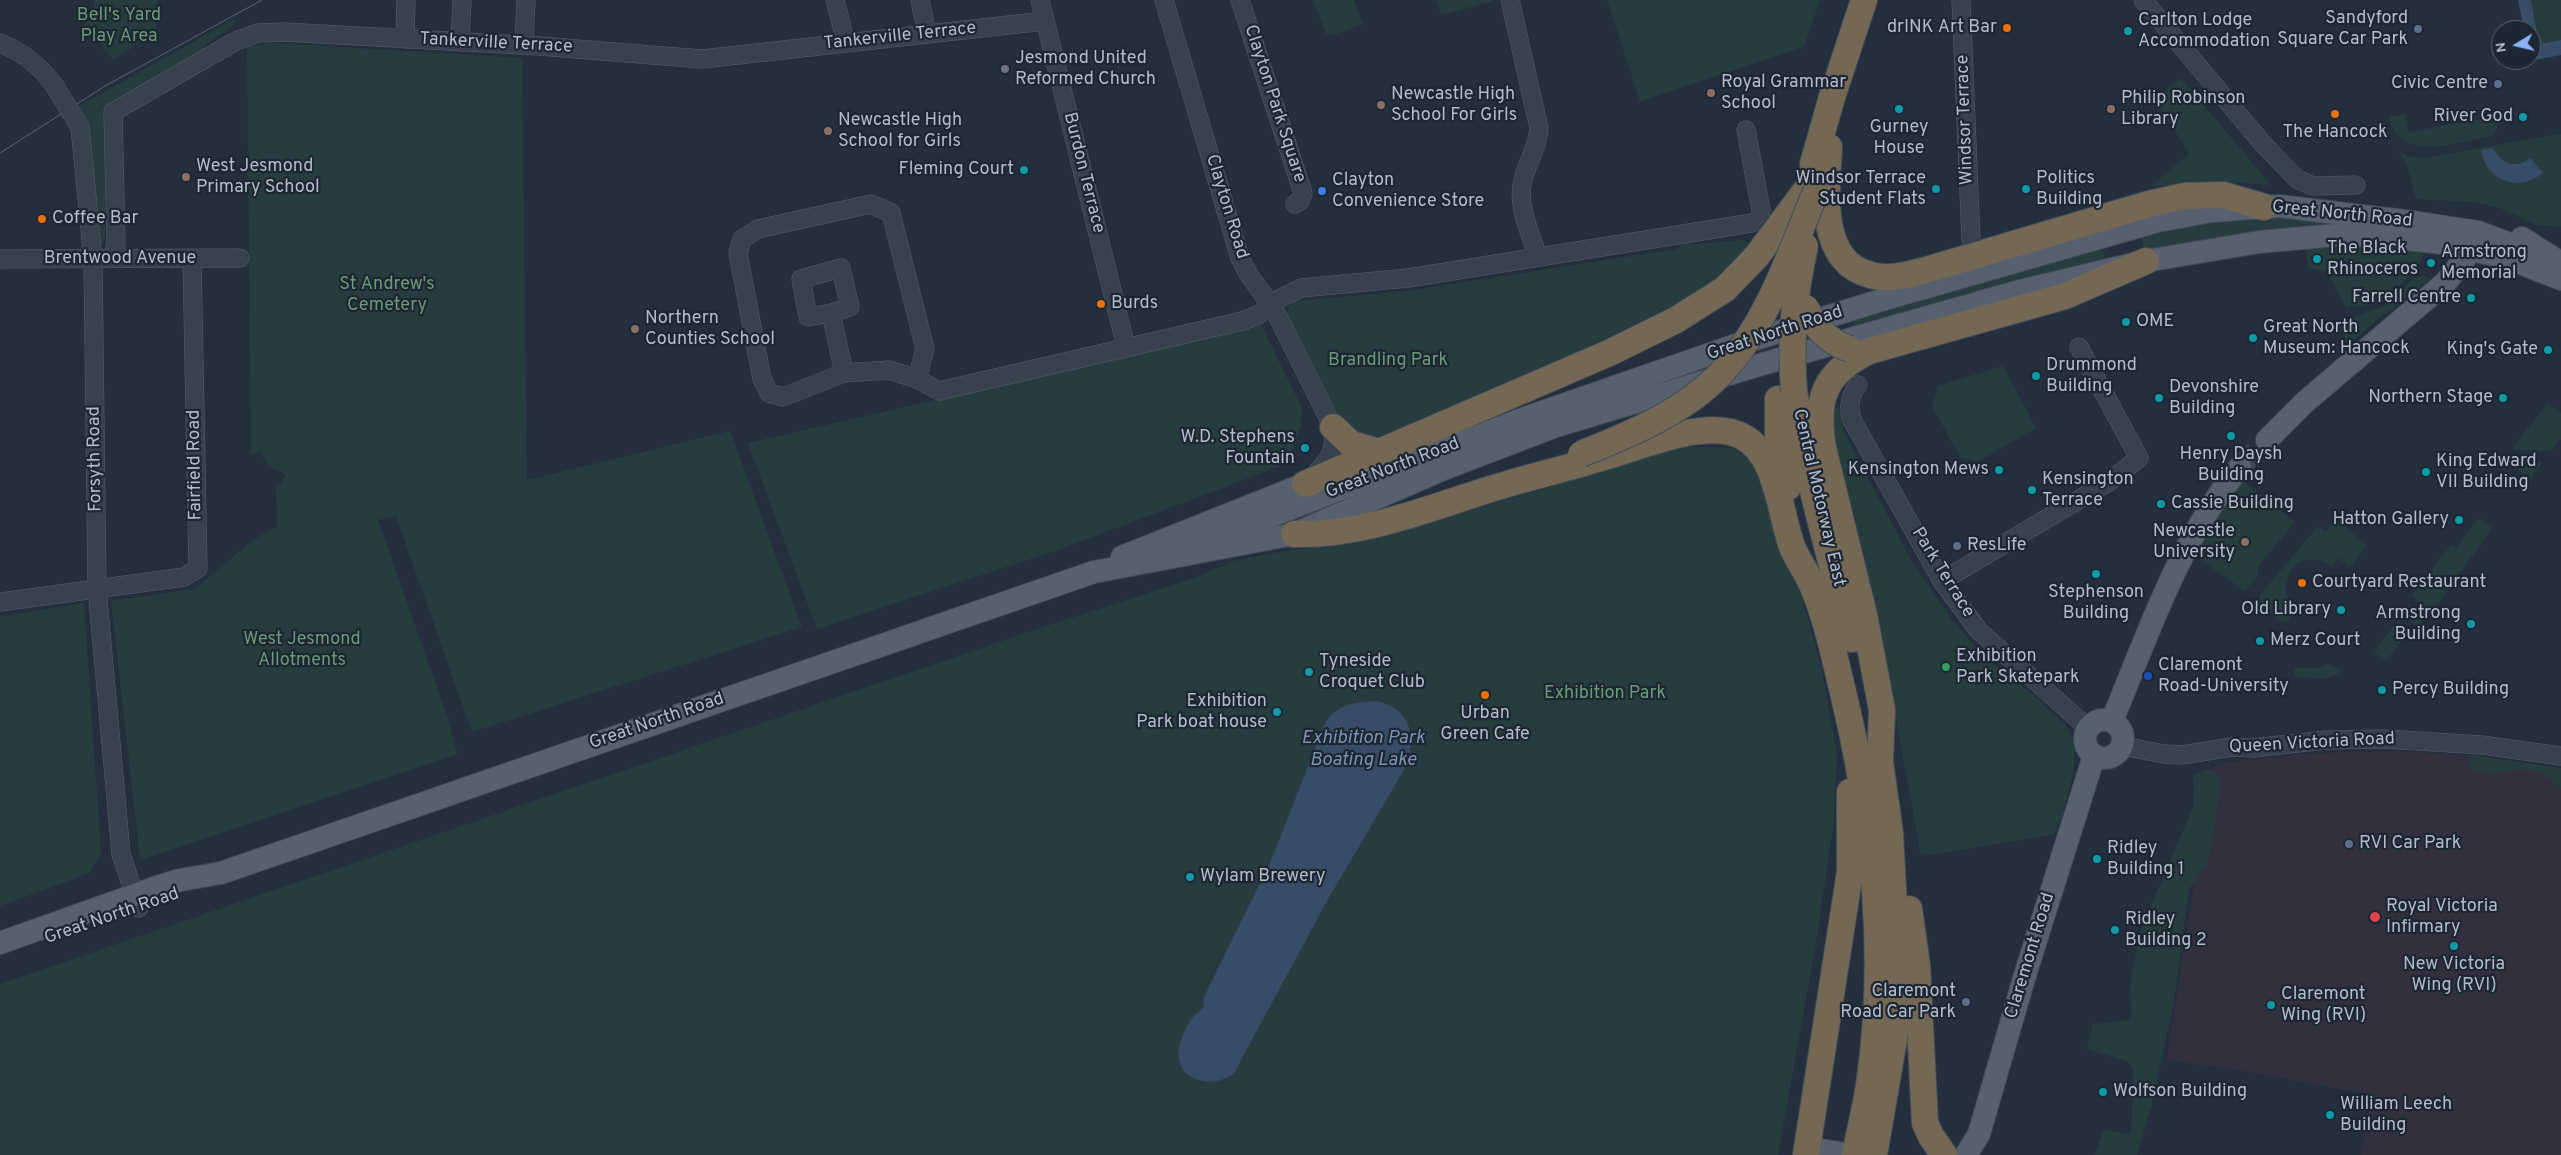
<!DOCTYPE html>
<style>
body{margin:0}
#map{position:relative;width:2561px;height:1155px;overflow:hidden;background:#242f3e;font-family:Overpass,sans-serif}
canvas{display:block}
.north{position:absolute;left:2491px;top:20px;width:50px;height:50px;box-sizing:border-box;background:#1d2633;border:1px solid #59626f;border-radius:50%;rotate:261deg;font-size:14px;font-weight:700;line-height:20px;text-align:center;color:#b4bcc9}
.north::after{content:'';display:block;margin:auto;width:18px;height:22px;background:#8ab4f8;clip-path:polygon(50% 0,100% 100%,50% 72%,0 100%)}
</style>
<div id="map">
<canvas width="2561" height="1155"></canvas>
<div class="north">N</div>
</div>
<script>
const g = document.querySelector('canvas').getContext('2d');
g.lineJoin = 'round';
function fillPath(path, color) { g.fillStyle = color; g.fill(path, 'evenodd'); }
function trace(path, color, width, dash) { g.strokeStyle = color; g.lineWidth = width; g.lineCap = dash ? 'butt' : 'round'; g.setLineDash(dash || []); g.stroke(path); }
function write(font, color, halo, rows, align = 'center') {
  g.font = font + ' Overpass,sans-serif'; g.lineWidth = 4.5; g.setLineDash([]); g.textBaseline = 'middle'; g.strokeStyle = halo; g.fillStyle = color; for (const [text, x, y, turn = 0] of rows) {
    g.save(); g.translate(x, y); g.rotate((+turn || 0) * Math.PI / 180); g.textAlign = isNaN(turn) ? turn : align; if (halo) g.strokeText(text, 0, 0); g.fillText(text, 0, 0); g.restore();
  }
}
const medical = new Path2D(`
 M 2388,751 L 2471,755 L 2561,768 L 2561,1155 L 2361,1155 L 2373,1095 L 2238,1070 L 2167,1060 L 2211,774 L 2217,764 L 2298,754 Z`);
const green = new Path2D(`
 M 95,0 L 157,0 L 156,32 L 113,60 L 84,24 L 91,18 Z
 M 1313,0 L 1354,0 L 1363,24 L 1333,35 L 1326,34 Z
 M 1436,0 L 1493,0 L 1493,1 L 1441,15 Z
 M 1607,0 L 1820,0 L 1804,47 L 1640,101 Z
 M 2531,0 L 2561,0 L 2561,40 L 2539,44 Z
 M 234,19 L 235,24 L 205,45 L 204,51 L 114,101 L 109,107 L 105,123 L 105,240 L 102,245 L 98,246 L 90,130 L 79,106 Z
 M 272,43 L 522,58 L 527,480 L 730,431 L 802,627 L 472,732 L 396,516 L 378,520 L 449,722 L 457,754 L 140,860 L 111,601 L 195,589 L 253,540 L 277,526 L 276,484 L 280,484 L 286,475 L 270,466 L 259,451 L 251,456 L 247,47 Z
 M 2181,78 L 2271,185 L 2222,182 L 2151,186 L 2190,153 L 2153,100 Z
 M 2405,114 L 2409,132 L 2494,117 L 2498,127 L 2492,136 C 2459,142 2398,165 2389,117 Z
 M 2561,134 L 2561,227 L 2536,225 L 2500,208 L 2472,202 L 2416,199 L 2407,165 L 2397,150 L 2408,156 L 2422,158 Z
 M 2250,214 L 2336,221 L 2339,228 L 2144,251 L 2141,232 Z
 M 1744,240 L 1749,245 L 1749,251 L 1711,288 L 1635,330 L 1417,424 L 1365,441 L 1346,432 L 1287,315 L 1288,307 L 1297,301 L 1406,291 L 1677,249 L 1684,242 L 1695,244 Z
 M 2103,245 L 2105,260 L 1847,332 L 1858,316 Z
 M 2344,245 L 2403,247 L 2424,252 L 2418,268 L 2389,295 L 2371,304 L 2346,308 L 2327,272 L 2308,268 L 2307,249 Z
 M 2420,276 L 2431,278 L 2388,313 L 2381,316 L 2349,345 C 2341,338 2342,330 2343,321 L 2389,304 L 2413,279 Z
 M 1261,325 L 1302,408 L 1301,425 L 1288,463 L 1061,549 L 817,629 L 748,443 Z
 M 2003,366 L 2036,428 L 1977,462 L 1960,457 L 1932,406 L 1938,386 Z
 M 2548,403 L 2561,413 L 2561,439 L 2551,451 L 2514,450 L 2514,446 Z
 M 1832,406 L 1841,410 L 1844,432 L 1910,558 L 1952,620 L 1986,659 L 2036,697 L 2067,726 L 2075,746 L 2074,769 L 2063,814 L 2053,835 L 1921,856 L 1879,625 L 1853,511 L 1831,444 Z
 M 1680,446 L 1735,448 L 1769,480 L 1821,666 L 1837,753 L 1834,820 L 1816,943 L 1778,1155 L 0,1155 L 0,984 L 1031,631 L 1197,577 L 1233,561 L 1279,552 L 1375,538 L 1536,491 Z
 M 2506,460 L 2543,462 L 2530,479 Z
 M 2241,479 L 2295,522 L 2257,568 L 2258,575 L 2245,591 L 2191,553 Z
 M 2479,518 L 2492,528 L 2432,612 L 2411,595 L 2451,545 L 2456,548 Z
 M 2335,519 L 2367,545 L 2350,567 L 2338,558 L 2332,567 C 2301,542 2270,582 2295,611 L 2286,622 L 2280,622 L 2260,603 L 2260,595 L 2318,526 L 2326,532 Z
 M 84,603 L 101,853 L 90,873 L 0,906 L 0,617 Z
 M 2409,604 L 2426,617 L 2418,627 L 2402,614 Z
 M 2398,621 L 2410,630 L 2386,661 L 2374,652 Z
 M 2326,664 L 2342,670 C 2332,683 2309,677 2294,677 L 2295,668 L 2317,668 Z
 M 2471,755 L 2561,768 L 2561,789 L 2552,780 L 2536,771 L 2514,769 L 2491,775 L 2469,768 Z
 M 2210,769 L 2222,779 L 2208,864 L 2189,889 L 2174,1001 L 2152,1104 L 2137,1155 L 2095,1155 L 2104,1129 L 2131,1135 L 2133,1072 L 2129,1062 L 2087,1049 L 2093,1024 L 2131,1020 L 2130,984 L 2141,929 L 2194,805 L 2193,775 Z`);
const water = new Path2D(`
 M 2518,0 L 2531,0 L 2539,44 L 2561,40 L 2561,55 L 2530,61 L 2531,30 L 2524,30 Z
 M 2493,148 C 2501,164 2516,170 2530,158 L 2543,173 C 2518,193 2487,181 2481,150 Z
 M 1376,701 C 1411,707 1418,739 1405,768 L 1327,901 L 1234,1073 C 1212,1091 1173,1080 1179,1047 C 1181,1038 1188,1022 1194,1016 C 1198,1011 1201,1012 1204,1005 L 1203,999 L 1270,863 L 1325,723 C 1336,704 1356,702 1376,701 Z`);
const majorTunnel = new Path2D(`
 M 2240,467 L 2267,440`);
const minor = new Path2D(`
 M 835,0 L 846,43
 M 920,0 L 927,34
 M 1040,0 L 1126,347
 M 1164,0 L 1240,258 L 1249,275 L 1275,311 L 1333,427 C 1336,452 1330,459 1313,476
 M 1240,0 L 1303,193 L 1300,201 L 1295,204
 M 1510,0 L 1539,128 C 1538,148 1527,162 1523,180 C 1516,205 1531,234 1538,257
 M 1961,0 L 1971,240
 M 2143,0 L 2263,144 L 2297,179 L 2313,186 L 2356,185
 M 405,39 L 406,0
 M 460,42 L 462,0
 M 0,43 C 23,52 39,65 54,85
 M 524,45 L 526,0
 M 80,127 L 93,259 L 97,588 L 121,854 L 139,908
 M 113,257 L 116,244 L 113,112 L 236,41 L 258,33 L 284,32 L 539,46 L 702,59 L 1045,21
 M 0,259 L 240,258
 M 831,313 L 850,307 L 841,268 L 801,279 L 808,317 L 831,313 L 844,373
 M 917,379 L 925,349 L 891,213 L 871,204 L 758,229 L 742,239 L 738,253 L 762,379 L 769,393 L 783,397 L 844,373 L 889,370 L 917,379 L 939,391 L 1242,321 L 1258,315 L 1279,299 L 1301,288 L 1408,278 L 1752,223 L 1760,218 L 1761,210 L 1746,130
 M 1858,385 C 1849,396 1848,407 1852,420 L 1942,581 L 1979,631 L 2088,728
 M 1942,581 L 2110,481 L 2139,458 L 2079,347
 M 0,602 L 184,577 L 198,568 L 192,258
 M 2122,746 L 2164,754 L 2182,755 L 2232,747 L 2253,748 L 2326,740 L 2385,739 L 2482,745 L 2561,756`);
const major = new Path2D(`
 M 2522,238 L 2561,263
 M 2267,440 L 2305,402 L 2445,283 L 2464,260 L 2476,236
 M 1180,542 L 1245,526 L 1525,418 L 1736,345 L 1885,299 L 2158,221 L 2212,211 L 2279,206 L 2412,222 L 2478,232 L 2532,252
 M 1122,557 L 1305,484
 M2085 739a19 19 0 1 1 38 0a19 19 0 1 1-38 0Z
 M 2112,721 C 2148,634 2179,540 2240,467
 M 0,943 L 157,887 L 180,880 L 221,873 L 1094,572 L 1294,534 L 1446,468 L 1556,426 L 1759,365 L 2016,292 L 2146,261 L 2259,242 L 2336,235 L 2380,236 L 2442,243 L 2507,258 L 2561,279
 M 1808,1148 L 1852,1155
 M 1966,1155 L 1979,1134 L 2025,975 L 2094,756`);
const highway = new Path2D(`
 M 1829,147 C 1827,193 1815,269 1881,277 C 1898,279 1917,272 1933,268 L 2149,204 L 2185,196 L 2223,195 L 2264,207
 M 1813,164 L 1832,97 L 1864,0
 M 1794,391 C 1806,476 1830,557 1852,639
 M 1778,399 L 1778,436 L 1788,487
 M 1333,427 L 1351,444 L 1379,452
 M 1305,484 L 1609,353 L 1676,320 L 1725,289 L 1756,257 L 1807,189
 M 1294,534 C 1372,536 1444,501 1518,481 C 1549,472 1580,465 1611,455 C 1645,445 1694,424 1730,432 C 1779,443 1778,512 1793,549 C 1799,562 1808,574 1813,587 C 1826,617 1835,659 1843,692 C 1873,817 1888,949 1870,1078 C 1867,1103 1860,1129 1855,1155
 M 1909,909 L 1917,965 L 1925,1123 L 1931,1136 L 1944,1155
 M 1806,1155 L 1850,872 L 1850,792
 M 1874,1155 L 1894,1039 L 1897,964 L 1890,833 L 1880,762 L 1882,710 L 1864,615 L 1823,448 C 1815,400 1823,373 1869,351 L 2065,296 L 2146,261`);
const tram = new Path2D(`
 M 0,153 L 105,86 L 262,0`);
const minorBridge = new Path2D(`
 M 54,85 L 80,127`);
const highwayBridge = new Path2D(`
 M 1806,308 C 1814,327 1830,343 1850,349
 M 1794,391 C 1790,342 1794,294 1805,246
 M 1581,454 C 1631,434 1687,411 1724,370 C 1770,319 1791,251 1817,189`);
const markers = [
 [2007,28,5,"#e8710a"],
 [2418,29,5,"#5c6f8a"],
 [2128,31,5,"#0f9aa8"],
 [1005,69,5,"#6b7280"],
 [2498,84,5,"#5c6f8a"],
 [1711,93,5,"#8d6e63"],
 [1381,105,5,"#8d6e63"],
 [1899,109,5,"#0f9aa8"],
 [2111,109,5,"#8d6e63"],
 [2335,114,5,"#e8710a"],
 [2523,117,5,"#0f9aa8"],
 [828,131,5,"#8d6e63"],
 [1024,170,5,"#0f9aa8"],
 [186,177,5,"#8d6e63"],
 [1936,189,5,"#0f9aa8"],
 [2026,189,5,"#0f9aa8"],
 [1322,191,5,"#3f7fe0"],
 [42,219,5,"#e8710a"],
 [2317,259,5,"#0f9aa8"],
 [2431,263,5,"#0f9aa8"],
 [2471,298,5,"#0f9aa8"],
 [1101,304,5,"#e8710a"],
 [2126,322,5,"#0f9aa8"],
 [635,329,5,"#8d6e63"],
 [2253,338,5,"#0f9aa8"],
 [2548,350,5,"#0f9aa8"],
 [2036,376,5,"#0f9aa8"],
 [2159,398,5,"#0f9aa8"],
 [2503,398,5,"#0f9aa8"],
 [2231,436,5,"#0f9aa8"],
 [1305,448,5,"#0f9aa8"],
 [1999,470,5,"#0f9aa8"],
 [2426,472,5,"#0f9aa8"],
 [2032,490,5,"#0f9aa8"],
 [2161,504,5,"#0f9aa8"],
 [2459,520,5,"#0f9aa8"],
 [2245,542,5,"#8d6e63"],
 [1957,546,5,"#5c6f8a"],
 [2096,574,5,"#0f9aa8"],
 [2302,583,5,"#e8710a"],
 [2341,610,5,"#0f9aa8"],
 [2471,624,5,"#0f9aa8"],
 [2260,641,5,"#0f9aa8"],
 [1946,667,5,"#2e9e5b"],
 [1309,672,5,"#0f9aa8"],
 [2148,676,5,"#1a4fb4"],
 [2382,690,5,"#0f9aa8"],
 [1485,695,5,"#e8710a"],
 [1277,712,5,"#0f9aa8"],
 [2349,844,5,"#5c6f8a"],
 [2097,859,5,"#0f9aa8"],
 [1190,877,5,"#0f9aa8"],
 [2375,917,6,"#e0444e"],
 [2115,930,5,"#0f9aa8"],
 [2454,946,5,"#0f9aa8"],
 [1966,1002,5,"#5c6f8a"],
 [2271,1005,5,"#0f9aa8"],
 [2103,1092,5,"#0f9aa8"],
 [2330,1115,5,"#0f9aa8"]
];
const parkNames = [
 ["Bell's Yard",119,16],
 ["Play Area",119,37],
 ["St Andrew's",387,285],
 ["Cemetery",387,306],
 ["Brandling Park",1388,361],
 ["West Jesmond",302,640],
 ["Allotments",302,661],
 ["Exhibition Park",1605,694]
];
const poiNames = [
 ["Sandyford",2408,19,"right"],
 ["Square Car Park",2408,40,"right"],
 ["Carlton Lodge",2138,21],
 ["Accommodation",2138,42],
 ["drINK Art Bar",1997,28,"right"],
 ["Jesmond United",1015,59],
 ["Reformed Church",1015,80],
 ["Royal Grammar",1721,83],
 ["School",1721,104],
 ["Civic Centre",2488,84,"right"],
 ["Newcastle High",1391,95],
 ["School For Girls",1391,116],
 ["Philip Robinson",2121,99],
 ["Library",2121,120],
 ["River God",2513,117,"right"],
 ["Newcastle High",838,121],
 ["School for Girls",838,142],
 ["Gurney",1899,128,"center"],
 ["House",1899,149,"center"],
 ["The Hancock",2335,133,"center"],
 ["West Jesmond",196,167],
 ["Primary School",196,188],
 ["Fleming Court",1014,170,"right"],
 ["Windsor Terrace",1926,179,"right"],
 ["Student Flats",1926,200,"right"],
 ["Politics",2036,179],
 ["Building",2036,200],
 ["Clayton",1332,181],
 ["Convenience Store",1332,202],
 ["Coffee Bar",52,219],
 ["The Black",2327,249],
 ["Rhinoceros",2327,270],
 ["Armstrong",2441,253],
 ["Memorial",2441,274],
 ["Farrell Centre",2461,298,"right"],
 ["Burds",1111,304],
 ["Northern",645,319],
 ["Counties School",645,340],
 ["OME",2136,322],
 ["Great North",2263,328],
 ["Museum: Hancock",2263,349],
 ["King's Gate",2538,350,"right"],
 ["Drummond",2046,366],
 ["Building",2046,387],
 ["Devonshire",2169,388],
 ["Building",2169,409],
 ["Northern Stage",2493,398,"right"],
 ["W.D. Stephens",1295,438,"right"],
 ["Fountain",1295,459,"right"],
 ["Henry Daysh",2231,455,"center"],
 ["Building",2231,476,"center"],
 ["King Edward",2436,462],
 ["VII Building",2436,483],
 ["Kensington Mews",1989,470,"right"],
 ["Kensington",2042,480],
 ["Terrace",2042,501],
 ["Cassie Building",2171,504],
 ["Hatton Gallery",2449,520,"right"],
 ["Newcastle",2235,532,"right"],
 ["University",2235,553,"right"],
 ["ResLife",1967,546],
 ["Courtyard Restaurant",2312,583],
 ["Stephenson",2096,593,"center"],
 ["Building",2096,614,"center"],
 ["Old Library",2331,610,"right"],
 ["Armstrong",2461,614,"right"],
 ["Building",2461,635,"right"],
 ["Merz Court",2270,641],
 ["Exhibition",1956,657],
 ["Park Skatepark",1956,678],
 ["Tyneside",1319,662],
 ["Croquet Club",1319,683],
 ["Claremont",2158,666],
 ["Road-University",2158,687],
 ["Percy Building",2392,690],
 ["Exhibition",1267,702,"right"],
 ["Park boat house",1267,723,"right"],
 ["Urban",1485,714,"center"],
 ["Green Cafe",1485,735,"center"],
 ["RVI Car Park",2359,844],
 ["Ridley",2107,849],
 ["Building 1",2107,870],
 ["Wylam Brewery",1200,877],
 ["Royal Victoria",2386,907],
 ["Infirmary",2386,928],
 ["Ridley",2125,920],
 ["Building 2",2125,941],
 ["New Victoria",2454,965,"center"],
 ["Wing (RVI)",2454,986,"center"],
 ["Claremont",1956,992,"right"],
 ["Road Car Park",1956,1013,"right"],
 ["Claremont",2281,995],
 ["Wing (RVI)",2281,1016],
 ["Wolfson Building",2113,1092],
 ["William Leech",2340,1105],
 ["Building",2340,1126]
];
const streetNames = [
 ["Tankerville Terrace",900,37,-6],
 ["Tankerville Terrace",496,44,3],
 ["Clayton Park Square",1274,104,72],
 ["Windsor Terrace",1966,120,-92],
 ["Burdon Terrace",1083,173,76],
 ["Clayton Road",1226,207,73],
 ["Great North Road",2342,215,6],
 ["Brentwood Avenue",120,259],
 ["Great North Road",1775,334,-18],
 ["Forsyth Road",96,459,-91],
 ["Fairfield Road",196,465,-91],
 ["Great North Road",1393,469,-21],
 ["Central Motorway East",1818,498,77],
 ["Park Terrace",1942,573,58],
 ["Great North Road",657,722,-19],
 ["Queen Victoria Road",2312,744,-3],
 ["Great North Road",112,917,-19],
 ["Claremont Road",2031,956,-73]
];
const waterNames = [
 ["Exhibition Park",1363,739],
 ["Boating Lake",1363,761]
];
fillPath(medical, '#32303f');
fillPath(green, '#263c3f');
fillPath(water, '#394c67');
trace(majorTunnel, '#3a4453', 22, [22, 11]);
trace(minor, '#565f6c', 19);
trace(major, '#414a57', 24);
trace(highway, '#434c59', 28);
trace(minor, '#38414e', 18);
trace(major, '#56606e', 22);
trace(highway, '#746855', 26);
trace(tram, '#5a6575', 1);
trace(minorBridge, '#565f6c', 19, []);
trace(highwayBridge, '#434c59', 28, []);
trace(minorBridge, '#38414e', 18);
trace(highwayBridge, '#746855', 26);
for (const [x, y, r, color] of markers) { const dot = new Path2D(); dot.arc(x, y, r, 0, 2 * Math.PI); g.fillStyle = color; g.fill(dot); trace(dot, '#1d2633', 2); }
write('18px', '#6b9a76', '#1d2633', parkNames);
write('18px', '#b4bcc9', '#1d2633', poiNames, 'left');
write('18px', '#b4bcc9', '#1d2633', streetNames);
write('italic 19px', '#7c92b1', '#1d2633', waterNames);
</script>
